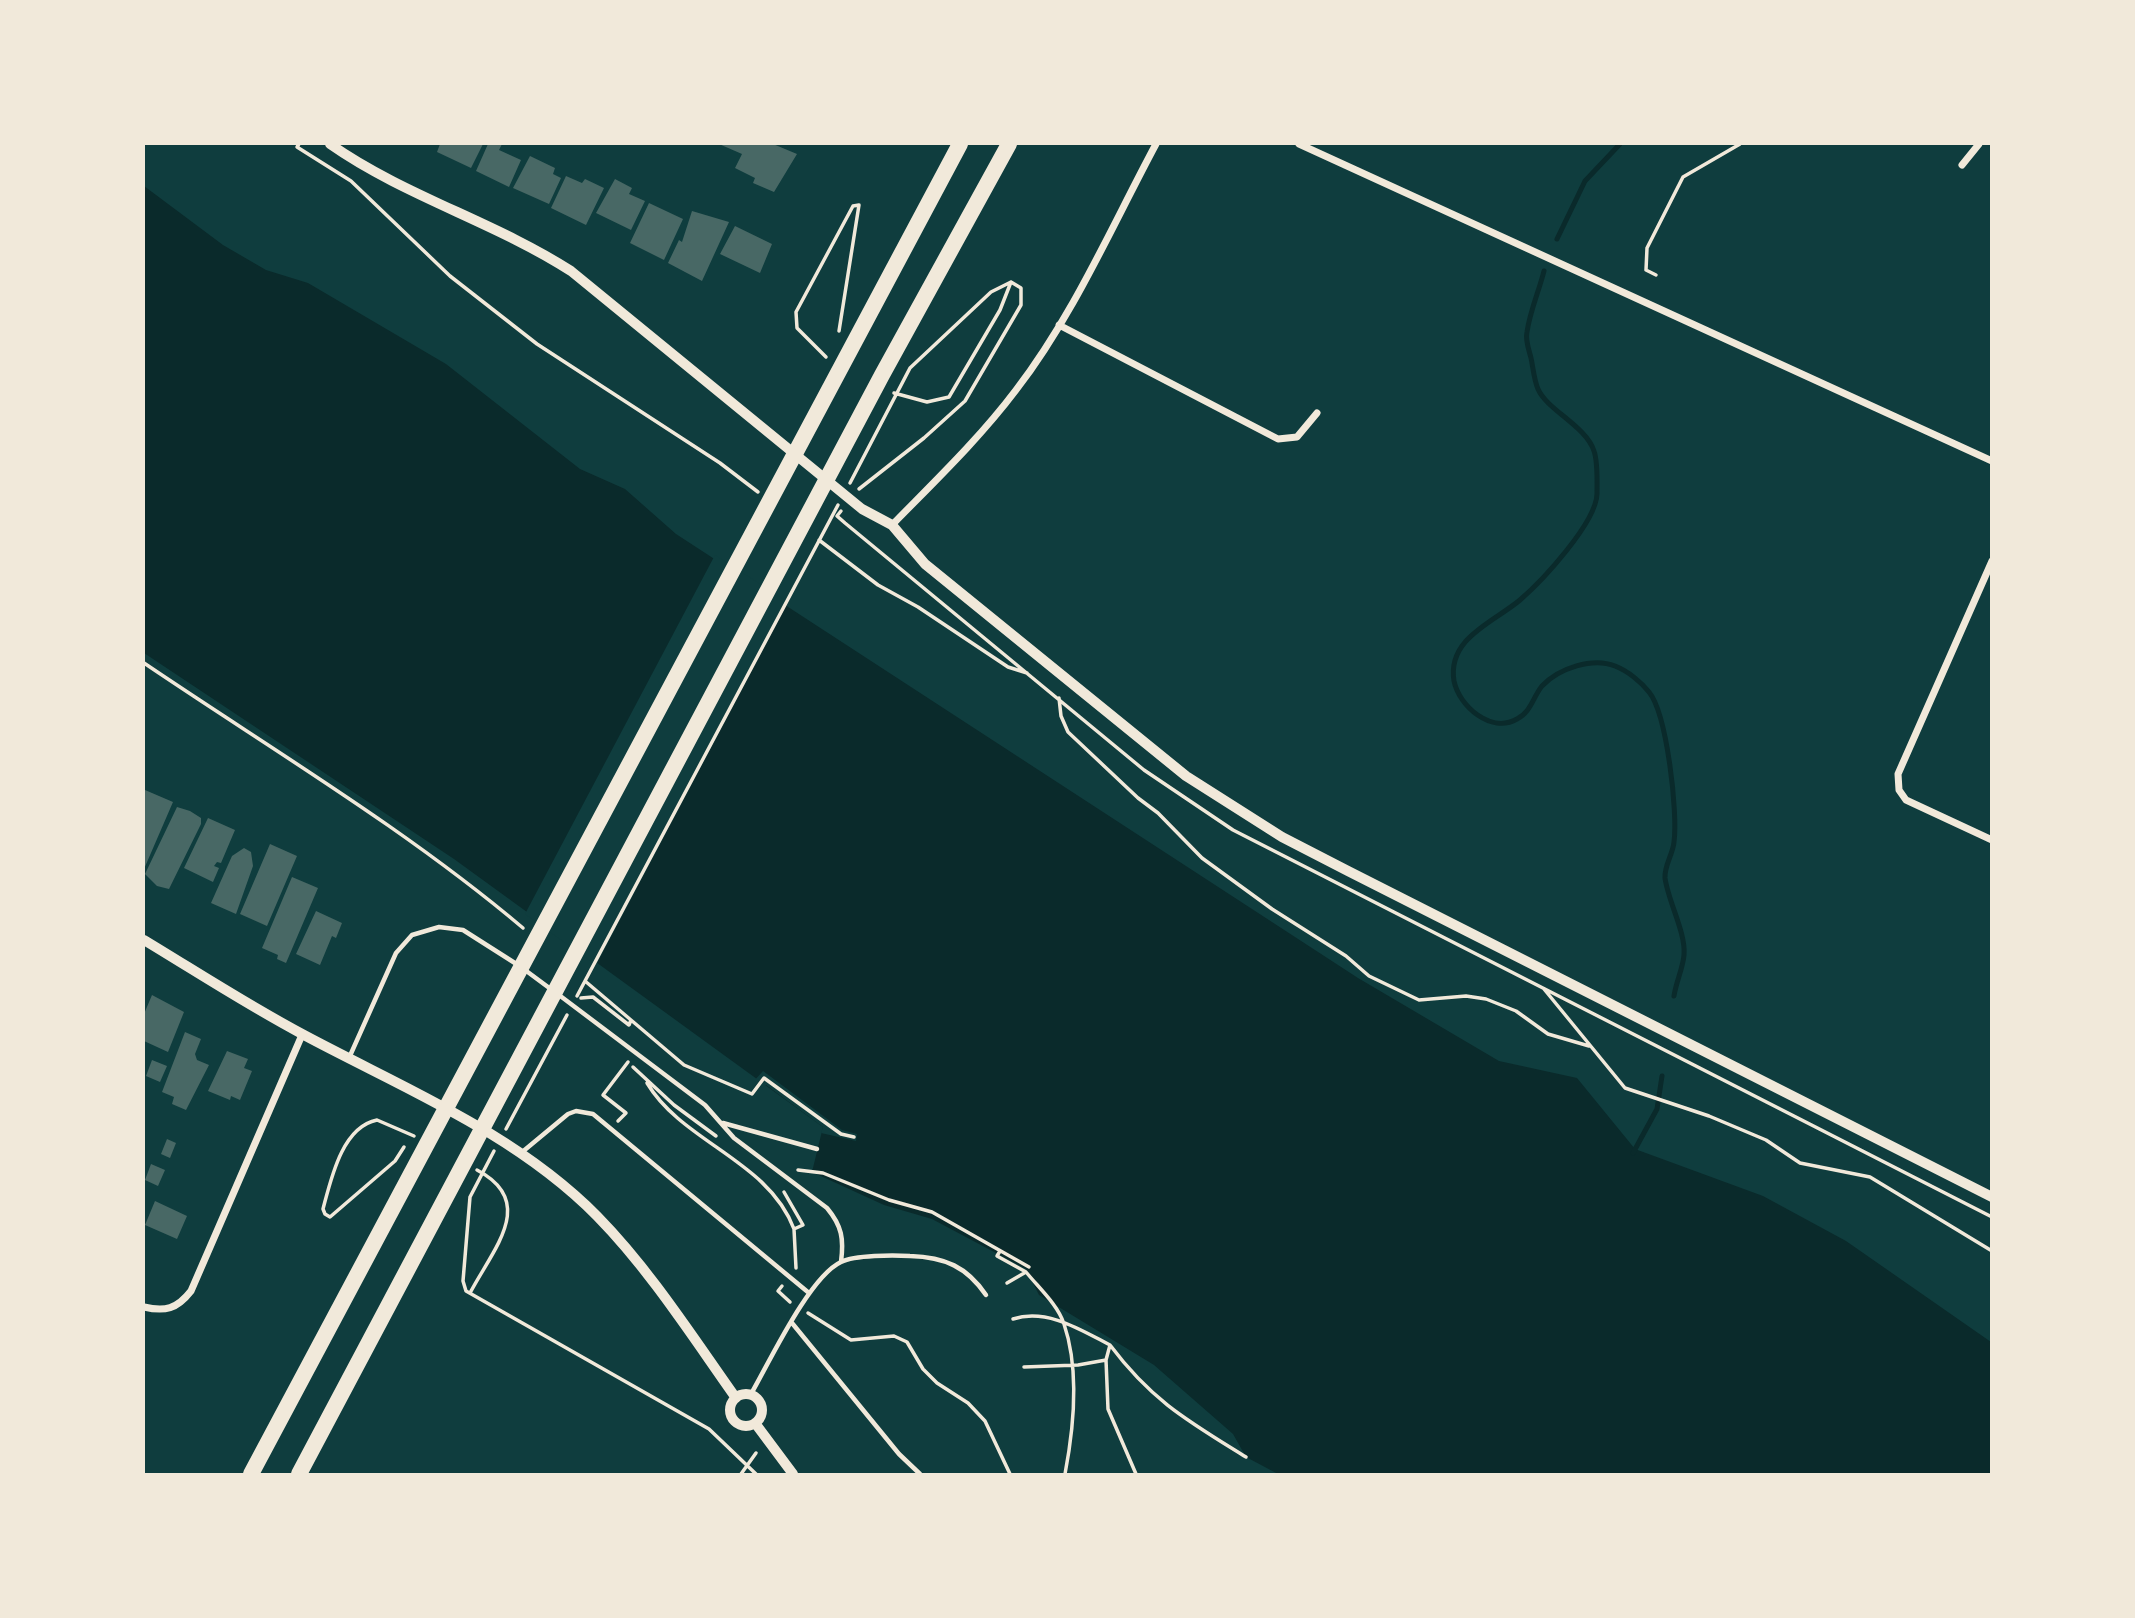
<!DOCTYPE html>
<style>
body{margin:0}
#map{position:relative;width:2135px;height:1618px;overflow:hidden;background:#0f3d3e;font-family:Mulish,sans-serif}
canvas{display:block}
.frame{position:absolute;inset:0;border:145px solid #f1e9da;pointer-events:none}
</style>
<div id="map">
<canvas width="2135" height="1618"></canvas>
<div class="frame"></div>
</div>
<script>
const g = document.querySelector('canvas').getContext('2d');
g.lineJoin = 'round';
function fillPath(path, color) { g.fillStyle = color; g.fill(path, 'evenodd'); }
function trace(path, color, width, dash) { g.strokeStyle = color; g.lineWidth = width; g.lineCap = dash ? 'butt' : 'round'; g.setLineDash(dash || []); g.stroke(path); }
const water = new Path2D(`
 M 144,186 L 223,245 L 266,270 L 308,283 L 446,364 L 580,469 L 625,489 L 676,534 L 1358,978 L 1499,1061 L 1577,1078 L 1635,1149 L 1763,1196 L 1846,1241 L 1991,1342 L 1991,1474 L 1278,1474 L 1246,1457 L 1233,1434 L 1154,1365 L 1039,1295 L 1026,1269 L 932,1219 L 884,1205 L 812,1172 L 823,1127 L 454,859 L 144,653 Z`);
const pier = new Path2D(`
 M 715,555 L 788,602 L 596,965 L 525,914 Z
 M 763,1071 L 842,1130 L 857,1134 L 856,1141 L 821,1133 L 823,1127 L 766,1085 L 763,1088 L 754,1081 Z`);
const stream = new Path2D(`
 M 1557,239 L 1585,181 L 1620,144
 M 1544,271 C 1539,291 1530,311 1527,332 C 1525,340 1529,350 1531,358 C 1533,367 1534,380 1538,389 C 1547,410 1586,426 1594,451 C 1598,462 1597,482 1597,494 C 1596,523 1542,581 1520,600 C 1494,622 1447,638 1454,681 C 1459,706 1491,734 1517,719 C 1531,712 1533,697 1542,686 C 1559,668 1593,657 1615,666 C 1628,671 1641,682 1649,692 C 1667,714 1678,813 1674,842 C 1673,854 1664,866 1665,878 C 1668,901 1686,933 1684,955 C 1683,968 1676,982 1674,996
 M 1633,1153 L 1657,1109 L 1662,1076`);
const building = new Path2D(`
 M 440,144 L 483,144 L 471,168 L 437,152 Z
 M 488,144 L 502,144 L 499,150 L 521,160 L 509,187 L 476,171 Z
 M 719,144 L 773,144 L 797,154 L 774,192 L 753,183 L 755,178 L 735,168 L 742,154 Z
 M 530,156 L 555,168 L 553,174 L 561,178 L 549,204 L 513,188 Z
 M 566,176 L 582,183 L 585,179 L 604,188 L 586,225 L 551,208 Z
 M 615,179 L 632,188 L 629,194 L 645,201 L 631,230 L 596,213 Z
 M 649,203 L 683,219 L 664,260 L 630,243 Z
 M 692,211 L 729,222 L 702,281 L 668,263 L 679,240 L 682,242 Z
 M 735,226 L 772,244 L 760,273 L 720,254 Z
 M 145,790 L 173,802 L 144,869 L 144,793 Z
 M 177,807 L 190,811 L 201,818 L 201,824 L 169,889 L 157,886 L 145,874 Z
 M 208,818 L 235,830 L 221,863 L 217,862 L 214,866 L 219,868 L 213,882 L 184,868 Z
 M 270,844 L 297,856 L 267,926 L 240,914 Z
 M 244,848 L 251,852 L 253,866 L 236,914 L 211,903 L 232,856 Z
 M 292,877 L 318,888 L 286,963 L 277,959 L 278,955 L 262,948 Z
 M 316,911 L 342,923 L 336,938 L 332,936 L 320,965 L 296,954 Z
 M 152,995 L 184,1012 L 168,1052 L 144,1041 L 144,1014 Z
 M 185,1032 L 201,1039 L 195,1054 L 197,1060 L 209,1065 L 186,1110 L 172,1104 L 174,1097 L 162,1092 Z
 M 227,1051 L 248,1059 L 244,1068 L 252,1071 L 240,1100 L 231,1096 L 230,1100 L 208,1091 Z
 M 152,1060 L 167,1066 L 160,1082 L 146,1076 Z
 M 167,1139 L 176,1143 L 170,1158 L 161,1154 Z
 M 151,1164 L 165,1170 L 158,1186 L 145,1180 Z
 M 155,1201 L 187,1216 L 177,1239 L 145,1225 Z`);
const path = new Path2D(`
 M 299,144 L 297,147 L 351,181 L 450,276 L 537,344 L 720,463 L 758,492
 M 1656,275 L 1646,270 L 1647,248 L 1683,177 L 1740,144
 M 839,331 L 859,205
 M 826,357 L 797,328 L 796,312 L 853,206 L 859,205
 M 894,393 L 927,402 L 949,397 L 1000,310 L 1011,282
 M 850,483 L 910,368 L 991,292 L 1011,282
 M 859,489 L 924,438 L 965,401 L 1021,305 L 1021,288 L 1011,282
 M 841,511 L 837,516 L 845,523 L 1144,770 L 1233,830 L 1992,1217
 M 819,540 L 878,585 L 918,607 L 1008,667 L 1027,673
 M 144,663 C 271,749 406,829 523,928
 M 1059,698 L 1061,716 L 1068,732 L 1138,798 L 1158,813 L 1202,858 L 1272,909 L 1346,956 L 1369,976 L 1419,1000 L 1466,996 L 1486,999 L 1516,1011 L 1548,1034 L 1589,1046
 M 585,981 L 684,1065 L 752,1094 L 764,1078 L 841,1134 L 854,1137
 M 1544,989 L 1625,1088 L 1709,1116 L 1766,1140 L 1800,1163 L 1870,1177 L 1992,1251
 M 577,996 L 838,505
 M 581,998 L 593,997 L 629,1025 L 631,1020
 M 633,1067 L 674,1105 L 716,1136
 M 647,1083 C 683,1143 768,1160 794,1229
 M 618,1121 L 626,1113 L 603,1095 L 628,1062
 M 506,1129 L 567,1015
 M 404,1147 L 395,1161 L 330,1217 L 325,1214 L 323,1209 C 331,1179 342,1127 377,1120 L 414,1136
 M 494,1151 L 470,1197 L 463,1281 L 466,1291 L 709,1429 L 756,1474
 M 798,1170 L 823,1173 L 889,1200 L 932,1212 L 1029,1267
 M 784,1192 L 803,1225 L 794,1229 L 796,1268
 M 1000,1251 L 997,1256 L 1026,1272 L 1007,1283
 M 1026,1272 C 1039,1288 1058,1305 1064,1324 C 1080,1371 1074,1427 1065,1474
 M 782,1286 L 778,1291 L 790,1302
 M 470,1293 C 493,1249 538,1202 477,1170
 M 808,1313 L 851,1340 L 894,1336 L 907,1342 L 923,1369 L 937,1383 L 968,1403 L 985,1421 L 1010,1474
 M 1013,1319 C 1047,1308 1081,1330 1110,1345 L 1106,1360
 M 1110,1345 C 1152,1401 1188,1421 1246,1457
 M 1024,1367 L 1078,1365 L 1106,1360 L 1108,1409 L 1136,1474
 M 741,1474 L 756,1453`);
const service = new Path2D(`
 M 525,970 L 552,990
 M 559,995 L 705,1105 L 734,1138 L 827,1208 C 842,1226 844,1239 841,1262
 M 349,1058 L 396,953 L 412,935 L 439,927 L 463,930 L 518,965
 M 723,1123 L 817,1149
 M 521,1153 L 568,1114 L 576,1111 L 593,1114 L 809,1293
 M 792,1323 L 899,1454 L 920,1474
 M 751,1394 C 769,1363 809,1277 841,1262 C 855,1255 893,1255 910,1256 C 945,1257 967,1267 986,1295`);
const minor = new Path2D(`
 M 1299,144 L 1992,461
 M 1962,165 L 1979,144
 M 1059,325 L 1278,439 L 1297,437 L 1317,413
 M 892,525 C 935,481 979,439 1016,390 C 1073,316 1112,226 1156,144
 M 1992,561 L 1898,774 L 1899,790 L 1906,800 L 1992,840
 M 144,1307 C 165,1312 177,1309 191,1291 L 302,1035`);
const tertiary = new Path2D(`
 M 330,144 C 404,196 495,222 571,271 L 862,509 L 892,525 L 925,564 L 1186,776 L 1282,837 L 1348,871 L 1992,1197
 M 144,940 C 197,972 249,1006 304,1035 C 405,1089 515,1133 597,1216 C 650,1270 692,1336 736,1398
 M730 1410a16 16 0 1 1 32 0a16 16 0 1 1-32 0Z
 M 755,1423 L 793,1474`);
const motorway = new Path2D(`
 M 251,1474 L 960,144
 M 299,1474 L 882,375 L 1009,144`);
fillPath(water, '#0a2a2b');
fillPath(pier, '#0f3d3e');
trace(stream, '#0a2a2b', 5);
fillPath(building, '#486865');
trace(path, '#f1e9da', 3.5);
trace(service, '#f1e9da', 4.5);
trace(minor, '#f1e9da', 7);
trace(tertiary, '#f1e9da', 10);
trace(motorway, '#f1e9da', 16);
</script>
